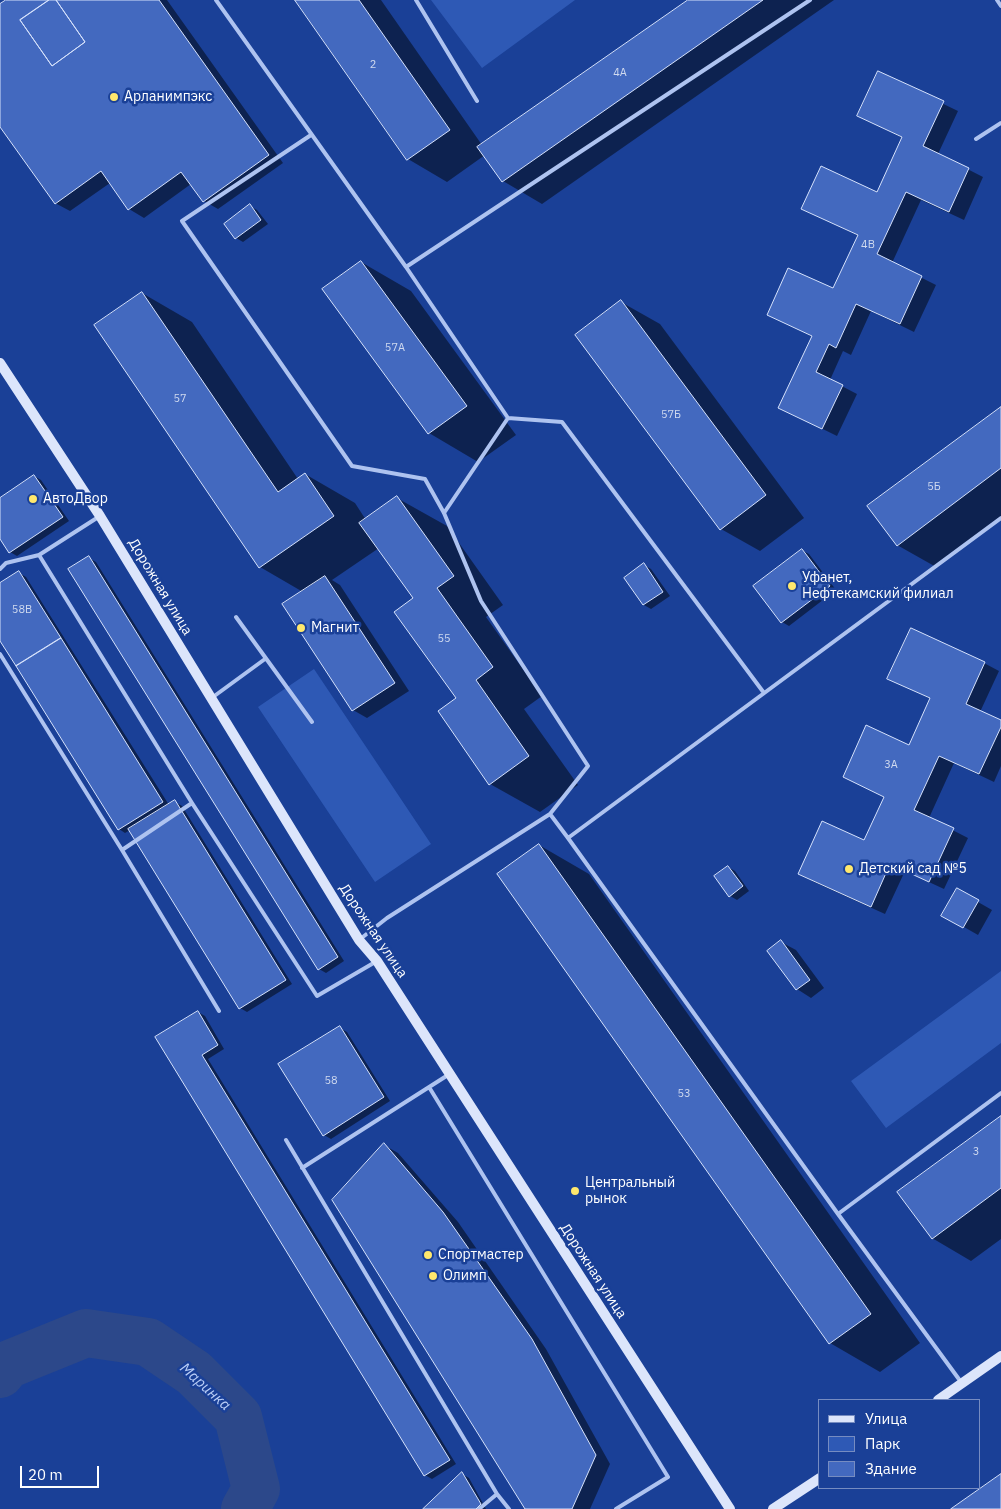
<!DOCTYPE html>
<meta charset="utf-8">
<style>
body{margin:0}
#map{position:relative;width:1001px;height:1509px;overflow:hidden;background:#1a4097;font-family:"IBM Plex Sans",sans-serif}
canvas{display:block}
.legend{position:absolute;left:818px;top:1399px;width:162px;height:90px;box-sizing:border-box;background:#1a4097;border:1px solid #768cc1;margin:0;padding:6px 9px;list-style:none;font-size:15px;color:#fff}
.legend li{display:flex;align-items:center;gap:10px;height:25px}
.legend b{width:25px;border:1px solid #768cc1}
.scale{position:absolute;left:20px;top:1466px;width:79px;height:22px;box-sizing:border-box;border:2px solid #fff;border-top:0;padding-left:6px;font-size:15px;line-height:18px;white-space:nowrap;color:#fff;-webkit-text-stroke:4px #1a4097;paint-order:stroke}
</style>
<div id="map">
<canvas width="1001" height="1509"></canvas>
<ul class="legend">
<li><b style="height:6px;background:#dce5fb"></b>Улица</li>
<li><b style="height:14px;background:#2e59b5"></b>Парк</li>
<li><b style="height:14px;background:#4369bf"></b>Здание</li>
</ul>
<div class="scale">20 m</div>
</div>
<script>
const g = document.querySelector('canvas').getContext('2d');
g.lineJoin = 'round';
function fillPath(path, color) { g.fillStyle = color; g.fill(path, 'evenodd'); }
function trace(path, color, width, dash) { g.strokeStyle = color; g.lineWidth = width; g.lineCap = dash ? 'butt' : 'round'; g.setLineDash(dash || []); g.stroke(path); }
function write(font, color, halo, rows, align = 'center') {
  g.font = font + ' "IBM Plex Sans",sans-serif'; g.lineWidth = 5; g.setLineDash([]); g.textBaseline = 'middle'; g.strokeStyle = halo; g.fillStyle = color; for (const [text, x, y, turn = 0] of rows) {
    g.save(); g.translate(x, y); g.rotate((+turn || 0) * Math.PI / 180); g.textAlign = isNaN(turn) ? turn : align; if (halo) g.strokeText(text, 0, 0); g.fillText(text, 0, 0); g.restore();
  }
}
const green = new Path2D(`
 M 431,0 L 575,0 L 482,68 Z
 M 314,669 L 431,844 L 375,882 L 258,707 Z
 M 1001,971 L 1001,1043 L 886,1128 L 851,1081 Z`);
const shadow = new Path2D(`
 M 8,0 L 167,0 L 283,163 L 218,209 L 204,201 L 191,184 L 144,218 L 129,209 L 110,183 L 70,211 L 55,203 L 0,125 L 0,6 Z
 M 297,0 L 381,0 L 482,145 L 690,0 L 834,0 L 542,204 L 503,181 L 485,155 L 447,182 L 408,159 Z
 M 879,73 L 958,111 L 938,154 L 983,177 L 964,220 L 921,200 L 892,263 L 936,285 L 914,332 L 871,311 L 851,355 L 843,351 L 830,380 L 857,394 L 837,436 L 780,408 L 813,337 L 769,314 L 834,290 L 859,236 L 802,208 L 877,193 L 903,138 L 859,116 Z
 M 250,206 L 257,210 L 268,224 L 243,242 L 236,238 Z
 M 361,262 L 411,291 L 516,435 L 478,462 L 429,433 Z
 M 142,293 L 192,322 L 298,479 L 305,474 L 355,503 L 366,520 L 397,498 L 447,526 L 503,605 L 486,617 L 542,696 L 524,709 L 578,785 L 540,812 L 490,784 L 458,698 L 414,599 L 379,548 L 332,580 L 340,585 L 409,691 L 367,718 L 353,710 L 303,592 L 260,567 Z
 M 621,302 L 660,324 L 804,518 L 760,551 L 721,529 Z
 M 1001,409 L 1001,519 L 936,567 L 897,545 Z
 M 34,476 L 41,480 L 69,521 L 17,556 L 10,552 L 0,537 L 0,500 Z
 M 803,551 L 809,554 L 836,590 L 789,626 L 782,622 Z
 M 89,558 L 96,562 L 344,961 L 326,973 L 319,969 Z
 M 644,565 L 651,569 L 670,596 L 651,609 L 644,605 Z
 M 19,573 L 26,577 L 169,805 L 175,802 L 182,806 L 292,984 L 247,1012 L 240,1008 L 130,830 L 125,833 L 119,829 L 0,639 L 0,585 Z
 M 984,663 L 999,671 L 980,712 L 1001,722 L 1001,766 L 994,782 L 954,763 L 929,818 L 968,838 L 944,889 L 905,871 L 885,914 L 814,882 L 799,873 L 865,842 L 885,797 L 844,777 L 909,747 L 931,699 L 889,678 Z
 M 539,845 L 589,874 L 920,1343 L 880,1372 L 830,1343 Z
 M 728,867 L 735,871 L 749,891 L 737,900 L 730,896 Z
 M 957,890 L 992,910 L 978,935 L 943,915 Z
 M 781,942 L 796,950 L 824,988 L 811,998 L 797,989 Z
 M 198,1012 L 205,1016 L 224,1049 L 208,1059 L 456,1464 L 432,1479 L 425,1475 L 157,1037 Z
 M 340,1028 L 347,1032 L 390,1101 L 331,1139 L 324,1135 Z
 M 1001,1117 L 1001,1239 L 971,1261 L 932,1238 Z
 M 384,1145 L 398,1153 L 458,1222 L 546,1349 L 610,1464 L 590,1509 L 528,1509 Z
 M 462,1474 L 469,1478 L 486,1509 L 425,1509 Z`);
const river = new Path2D(`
 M 0,1374 L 7,1365 L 86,1333 L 148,1342 L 194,1373 L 238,1417 L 256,1489 L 245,1509`);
const building = new Path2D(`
 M 6,0 L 49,0 L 20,20 L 52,66 L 85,42 L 56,0 L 159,0 L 269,155 L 203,202 L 181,172 L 128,210 L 101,171 L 55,204 L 0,127 L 0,4 Z
 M 49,0 L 56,0 L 85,42 L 52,66 L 20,20 Z
 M 295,0 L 359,0 L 450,130 L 407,160 Z
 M 688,0 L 763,0 L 502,182 L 477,147 Z
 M 878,71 L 944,101 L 923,146 L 969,168 L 949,212 L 906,192 L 877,254 L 922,276 L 900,324 L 856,304 L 836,348 L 829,344 L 816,372 L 843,385 L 822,429 L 778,408 L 812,336 L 767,315 L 788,268 L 833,288 L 858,235 L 801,209 L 821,166 L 877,192 L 902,137 L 857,116 Z
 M 250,204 L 261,220 L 235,239 L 224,224 Z
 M 361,261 L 467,406 L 428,434 L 322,289 Z
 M 142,292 L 278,492 L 305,473 L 334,516 L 259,568 L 94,325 Z
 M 621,300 L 766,495 L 720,530 L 575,335 Z
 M 1001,407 L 1001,468 L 897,546 L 867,506 Z
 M 34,475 L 63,517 L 9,553 L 0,539 L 0,498 Z
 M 397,496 L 454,576 L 437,588 L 493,667 L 476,680 L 529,756 L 489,785 L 438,711 L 456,698 L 394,612 L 413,598 L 359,523 Z
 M 802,549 L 830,586 L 781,623 L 753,586 Z
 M 89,556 L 338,957 L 318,970 L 68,569 Z
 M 644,563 L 663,592 L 643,605 L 624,578 Z
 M 19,571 L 61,638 L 16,666 L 0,641 L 0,583 Z
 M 325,576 L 395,683 L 352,711 L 282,604 Z
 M 911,628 L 985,662 L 966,704 L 1001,720 L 1001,727 L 979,774 L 939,756 L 914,810 L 954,828 L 929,882 L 890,864 L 871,907 L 798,874 L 822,821 L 864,840 L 884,797 L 843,777 L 866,725 L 909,745 L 930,698 L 887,679 Z
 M 61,638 L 163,802 L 118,830 L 16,666 Z
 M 175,800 L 286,980 L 239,1009 L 128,829 Z
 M 539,844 L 871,1314 L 829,1344 L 497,874 Z
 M 728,866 L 743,886 L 729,897 L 714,876 Z
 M 957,888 L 979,900 L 963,928 L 941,916 Z
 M 781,940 L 810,980 L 796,990 L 767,951 Z
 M 198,1011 L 218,1045 L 202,1055 L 450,1460 L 424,1476 L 155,1037 Z
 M 340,1026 L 384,1097 L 323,1136 L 278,1064 Z
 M 1001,1116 L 1001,1188 L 932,1239 L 897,1192 Z
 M 384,1143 L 443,1212 L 532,1339 L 596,1455 L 572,1509 L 525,1509 L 332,1200 Z
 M 462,1472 L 481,1504 L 476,1509 L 423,1509 Z
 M 1001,1474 L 1001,1509 L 951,1509 Z`);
const lane = new Path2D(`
 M 216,0 L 406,267 L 508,418
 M 416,0 L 477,101
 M 997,0 L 1001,6
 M 311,135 L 182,221 L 352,466 L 425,479 L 444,513 L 481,601 L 588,766 L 550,814 L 387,918 L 359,940
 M 976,139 L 1001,123
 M 406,267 L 810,0
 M 508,418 L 562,422 L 764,693
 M 444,513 L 508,418
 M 100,516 L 39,555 L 192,803 L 317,996 L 377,961
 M 0,569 L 6,563 L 39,555
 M 236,617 L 312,722
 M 0,654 L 122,850 L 219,1011
 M 213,697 L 265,659
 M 550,814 L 568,838 L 1001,518
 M 568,838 L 838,1214 L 961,1382
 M 122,850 L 192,803
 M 429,1087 L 668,1477 L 616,1509
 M 286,1140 L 497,1494 L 509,1509
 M 302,1168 L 448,1075
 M 838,1214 L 1001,1093
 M 479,1509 L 497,1494`);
const secondary = new Path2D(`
 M 0,363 L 100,516 L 359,940 L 377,961 L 730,1509
 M 938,1400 L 1001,1356
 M 773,1509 L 820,1478`);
const markers = [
 [114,97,5,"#ffe86d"],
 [33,499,5,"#ffe86d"],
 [792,586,5,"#ffe86d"],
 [301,628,5,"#ffe86d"],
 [849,869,5,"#ffe86d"],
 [575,1191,5,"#ffe86d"],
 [428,1255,5,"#ffe86d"],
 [433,1276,5,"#ffe86d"]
];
const numberNames = [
 ["2",373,65],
 ["4А",620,73],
 ["4В",868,245],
 ["57А",395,348],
 ["57",180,399],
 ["57Б",671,415],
 ["5Б",934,487],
 ["58В",22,610],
 ["55",444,639],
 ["3А",891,765],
 ["58",331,1081],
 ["53",684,1094],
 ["3",976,1152]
];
const poiNames = [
 ["Арланимпэкс",124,97],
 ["АвтоДвор",43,499],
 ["Уфанет,",802,578],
 ["Нефтекамский филиал",802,594],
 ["Магнит",311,628],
 ["Детский сад №5",859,869],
 ["Центральный",585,1183],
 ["рынок",585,1199],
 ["Спортмастер",438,1255],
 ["Олимп",443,1276]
];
const streetNames = [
 ["Дорожная улица",160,587,59],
 ["Дорожная улица",373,931,56],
 ["Дорожная улица",593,1271,57]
];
const waterNames = [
 ["Маринка",205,1387,42]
];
fillPath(green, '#2e59b5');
fillPath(shadow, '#0007');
trace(river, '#2c488a', 48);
fillPath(building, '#4369bf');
trace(building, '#d5e1fb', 1);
trace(lane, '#aec3f0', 4);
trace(secondary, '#dce5fb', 10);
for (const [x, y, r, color] of markers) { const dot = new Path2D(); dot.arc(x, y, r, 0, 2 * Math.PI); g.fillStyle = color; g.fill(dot); trace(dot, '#1a4097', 2); }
write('11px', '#d0daef', null, numberNames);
write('14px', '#fff', '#1a4097', poiNames, 'left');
write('14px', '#fff', '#1a4097', streetNames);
write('italic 15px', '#bacef7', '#1a4097', waterNames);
</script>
